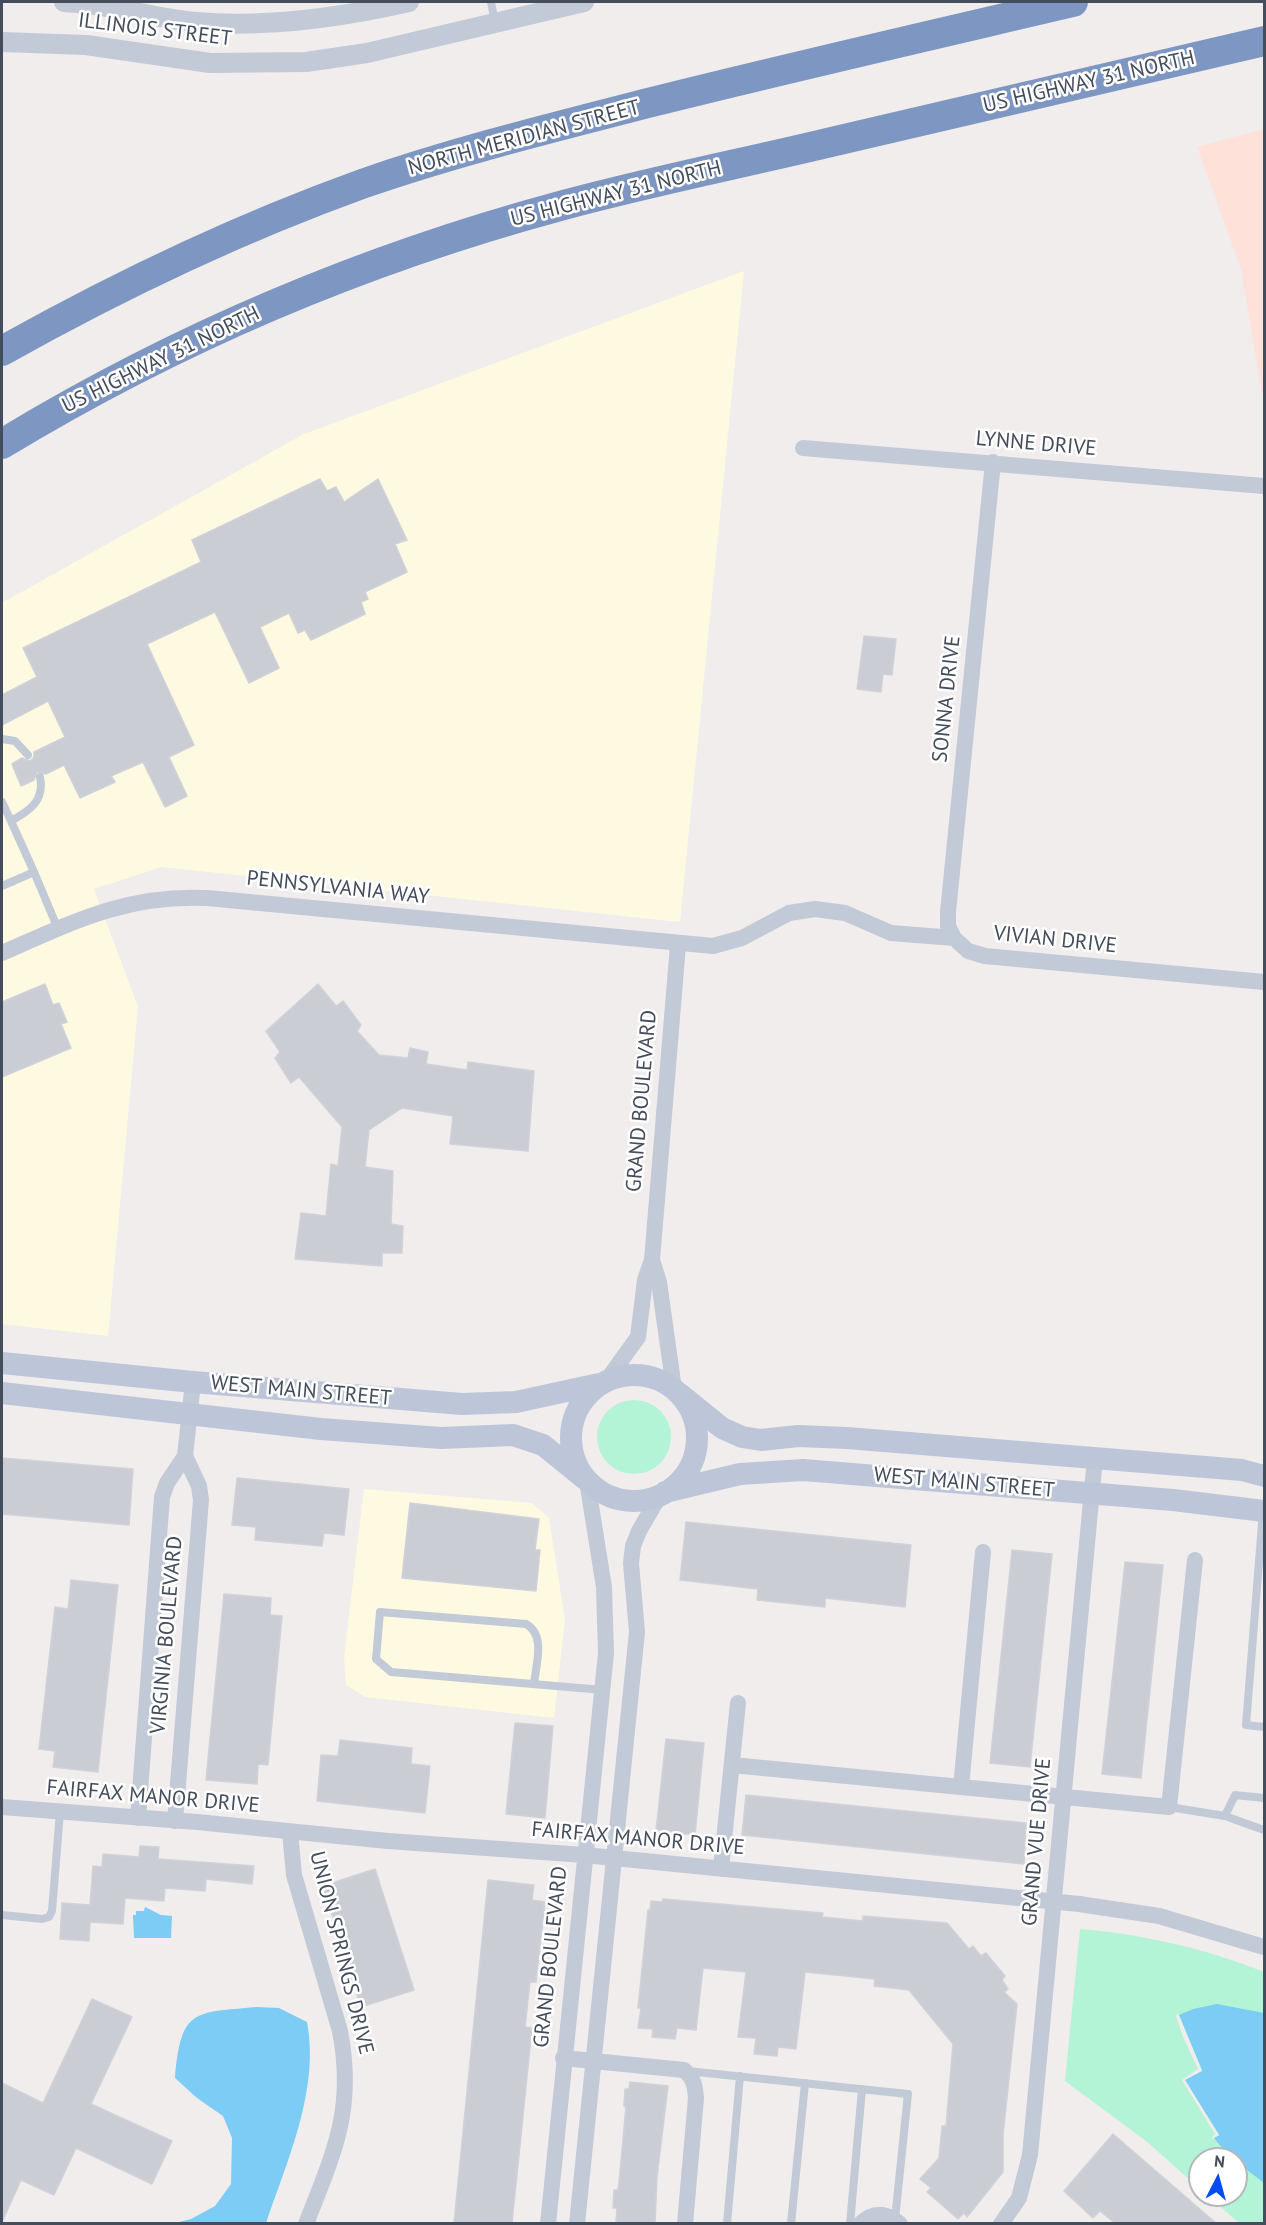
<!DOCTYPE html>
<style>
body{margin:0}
#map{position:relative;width:1266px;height:2225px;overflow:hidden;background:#f0edec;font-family:"PT Sans",sans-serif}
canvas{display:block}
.frame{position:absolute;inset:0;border:3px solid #434d5c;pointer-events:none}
.north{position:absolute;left:1188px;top:2147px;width:60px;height:60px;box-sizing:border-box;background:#fff;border:2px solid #b4b8be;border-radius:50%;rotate:6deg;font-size:16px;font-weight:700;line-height:24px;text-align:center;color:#434d5c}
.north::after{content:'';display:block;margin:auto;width:21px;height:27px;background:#034bf3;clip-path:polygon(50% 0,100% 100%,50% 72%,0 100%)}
</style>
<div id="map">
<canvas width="1266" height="2225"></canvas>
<div class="frame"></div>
<div class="north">N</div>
</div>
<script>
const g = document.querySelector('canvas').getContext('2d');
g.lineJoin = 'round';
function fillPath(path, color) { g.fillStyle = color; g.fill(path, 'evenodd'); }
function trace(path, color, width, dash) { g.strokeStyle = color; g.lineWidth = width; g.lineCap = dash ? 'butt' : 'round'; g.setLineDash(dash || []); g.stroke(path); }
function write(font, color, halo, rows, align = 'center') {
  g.font = font + ' "PT Sans",sans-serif'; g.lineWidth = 5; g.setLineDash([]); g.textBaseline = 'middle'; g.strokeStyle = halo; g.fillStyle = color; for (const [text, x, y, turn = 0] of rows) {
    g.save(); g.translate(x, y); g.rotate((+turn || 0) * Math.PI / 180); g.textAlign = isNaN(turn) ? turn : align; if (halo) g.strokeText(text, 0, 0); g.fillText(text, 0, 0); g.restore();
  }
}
const commercial = new Path2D(`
 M 744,271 L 680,922 L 161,867 L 94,889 L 138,1007 L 108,1336 L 2,1324 L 2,603 L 304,434 Z
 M 364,1489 L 532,1503 L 549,1518 L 565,1620 L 554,1718 L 365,1697 L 346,1685 L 344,1657 Z`);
const medical = new Path2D(`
 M 1264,129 L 1264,394 L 1262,394 L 1241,269 L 1197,147 Z`);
const green = new Path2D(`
 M597 1437a37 37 0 1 1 74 0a37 37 0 1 1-74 0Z
 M 1080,1929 C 1142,1934 1207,1949 1264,1972 L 1264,2223 L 1239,2223 L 1207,2195 L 1236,2195 L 1236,2159 L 1200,2159 L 1200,2189 L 1146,2141 L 1065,2081 Z`);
const water = new Path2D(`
 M 145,1907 L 161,1915 L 172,1916 L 171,1938 L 134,1938 L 133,1915 L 136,1915 L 136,1911 L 144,1911 Z
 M 1217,2004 L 1264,2013 L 1264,2183 L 1229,2156 L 1214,2138 L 1219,2135 L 1184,2079 L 1202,2070 L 1179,2015 L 1193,2009 Z
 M 256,2007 L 279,2008 L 307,2022 C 320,2089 287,2161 266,2223 L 175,2223 L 191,2219 L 215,2206 L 231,2184 L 232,2138 L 223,2116 L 197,2098 L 175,2078 C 181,2008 194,2013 256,2007 Z`);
const pier = new Path2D(`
 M 1178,2013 L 1202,2071 L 1185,2080 L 1219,2135 L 1211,2140 L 1215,2134 L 1182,2080 L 1198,2069 L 1183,2037 L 1176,2016 Z`);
const building = new Path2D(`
 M 320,479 L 327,491 L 336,487 L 344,502 L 378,479 L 407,540 L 395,544 L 407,572 L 365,592 L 368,599 L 361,602 L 365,614 L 311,640 L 305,630 L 298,633 L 289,613 L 260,627 L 279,668 L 249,683 L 215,612 L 147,644 L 194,745 L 169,757 L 187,796 L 165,807 L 143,762 L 111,776 L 115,782 L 80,798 L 64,765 L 46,774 L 37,772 L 34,780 L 21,786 L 12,764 L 22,758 L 30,761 L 34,757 L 34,752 L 65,737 L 48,701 L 2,725 L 2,695 L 37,677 L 23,648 L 201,562 L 192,540 Z
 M 864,636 L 896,639 L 892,675 L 883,674 L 881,692 L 857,689 Z
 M 45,984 L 53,1005 L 59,1003 L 67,1022 L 61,1024 L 71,1048 L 2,1077 L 2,1002 Z
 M 318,984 L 336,1006 L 343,1001 L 361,1025 L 357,1031 L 379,1055 L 408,1058 L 410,1048 L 428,1052 L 426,1064 L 467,1070 L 468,1062 L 534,1071 L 528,1151 L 450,1144 L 453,1116 L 402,1108 L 369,1130 L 365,1167 L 393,1171 L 391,1224 L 403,1226 L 402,1253 L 382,1253 L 382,1266 L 295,1259 L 301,1213 L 326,1216 L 331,1164 L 338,1166 L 342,1127 L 299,1077 L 291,1083 L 275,1058 L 280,1052 L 266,1031 Z
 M 2,1458 L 133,1469 L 129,1525 L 2,1514 Z
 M 237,1478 L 349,1489 L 344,1535 L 324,1533 L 322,1546 L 255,1540 L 256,1527 L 232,1525 Z
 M 410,1503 L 539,1519 L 535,1550 L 540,1550 L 536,1591 L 402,1578 Z
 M 686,1522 L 911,1545 L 905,1607 L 825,1598 L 825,1607 L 757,1600 L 758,1589 L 680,1580 Z
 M 1012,1550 L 1052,1554 L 1030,1767 L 990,1763 Z
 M 1125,1562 L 1163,1565 L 1141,1778 L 1102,1774 Z
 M 71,1580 L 118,1585 L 98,1772 L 53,1767 L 55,1751 L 39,1749 L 55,1607 L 68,1609 Z
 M 224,1594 L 271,1598 L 270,1615 L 282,1616 L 268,1765 L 258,1764 L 257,1784 L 206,1780 Z
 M 515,1723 L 553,1726 L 545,1818 L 506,1814 Z
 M 666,1739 L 704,1743 L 695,1835 L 656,1831 Z
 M 340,1740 L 412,1748 L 411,1764 L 430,1766 L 425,1813 L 317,1801 L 321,1755 L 338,1756 Z
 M 746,1795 L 1026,1823 L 1024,1864 L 742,1835 Z
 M 140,1846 L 159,1847 L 158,1859 L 254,1866 L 252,1884 L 206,1879 L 205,1891 L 165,1888 L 164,1901 L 125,1898 L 123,1924 L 90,1922 L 89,1941 L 60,1939 L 62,1903 L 90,1905 L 93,1866 L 102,1867 L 103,1854 L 139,1857 Z
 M 375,1869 L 414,1990 L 361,2007 L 323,1886 Z
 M 488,1880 L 534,1885 L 532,1900 L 545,1902 L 536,1982 L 530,1982 L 525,2027 L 532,2028 L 512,2223 L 454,2223 Z
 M 663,1899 L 823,1913 L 822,1917 L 863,1921 L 863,1916 L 947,1923 L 969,1949 L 973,1946 L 981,1956 L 986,1953 L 1005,1976 L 1002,1980 L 1008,1989 L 1004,1992 L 1017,2004 L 1003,2135 L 1003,2172 L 967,2217 L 964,2213 L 958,2219 L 927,2192 L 931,2188 L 920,2179 L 939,2158 L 942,2126 L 946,2126 L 953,2044 L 909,1990 L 874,1986 L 875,1979 L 805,1972 L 796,2049 L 778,2047 L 777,2056 L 754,2054 L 756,2038 L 738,2037 L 746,1972 L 703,1968 L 696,2030 L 677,2028 L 675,2039 L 652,2037 L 653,2029 L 638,2028 L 641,2008 L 638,2008 L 648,1910 L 650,1910 L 651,1901 L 662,1902 Z
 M 92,1999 L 132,2017 L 91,2104 L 172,2141 L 152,2184 L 76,2148 L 54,2195 L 21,2180 L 2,2222 L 2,2083 L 43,2103 Z
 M 630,2082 L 668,2086 L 657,2177 L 655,2223 L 616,2223 L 617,2208 L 613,2208 L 614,2190 L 618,2190 L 619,2182 L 626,2107 L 624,2106 L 625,2089 L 629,2089 Z
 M 1113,2134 L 1216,2223 L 1115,2223 L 1100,2211 L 1093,2218 L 1064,2191 Z`);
const service = new Path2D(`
 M 491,2 L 495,22
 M 2,739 L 15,741 L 28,755
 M 2,802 L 11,821
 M 34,872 L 11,821 C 29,811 45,801 40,777
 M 2,886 L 34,872 L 58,929
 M 1263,1511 L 1246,1725 L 1264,1727
 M 534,1684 C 536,1664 546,1635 526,1624 L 380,1612 L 376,1659 L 391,1672 L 603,1690
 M 1264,1798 L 1235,1795 L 1225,1816 L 1264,1830
 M 1169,1807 L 1225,1816
 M 2,1915 L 42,1919 L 49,1917 L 52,1911 L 60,1812
 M 687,2071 L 908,2094 L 895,2219
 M 727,2224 L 740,2076
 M 791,2224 L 805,2083
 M 850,2224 L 862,2089`);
const minor = new Path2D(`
 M 803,448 L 1264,486
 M 954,938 L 948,926 L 948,912 L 993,462
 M 2,953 C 73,922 127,894 207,898 L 713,946 L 742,938 L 789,913 L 815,909 L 845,913 L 891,933 L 954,938 L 968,951 L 985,956 L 1264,982
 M 652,1260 L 659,1282 L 674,1389
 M 607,1380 L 638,1337 L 645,1280 L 652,1260 L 678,945
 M 732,1765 L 1169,1807 L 1195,1560
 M 961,1787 L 983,1552
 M 2,1807 L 197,1822 L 388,1841 L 584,1855 L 1079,1904 L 1159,1916 L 1264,1947
 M 138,1818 L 162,1497 L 167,1483 L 185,1456 L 193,1382
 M 175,1821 L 201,1500 L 199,1486 L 185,1456
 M 290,1832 L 294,1875 L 340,2031 C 355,2110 334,2152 306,2224
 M 721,1869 L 738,1703
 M 563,2058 L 684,2070 C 694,2078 695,2086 696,2098 L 685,2224
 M 548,2224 L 606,1653 L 604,1587 L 587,1481
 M 577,2224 L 637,1632 L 631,1563 L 633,1546 L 639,1531 L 660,1495
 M 860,2224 C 874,2211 886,2212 900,2224
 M 1001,2224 L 1019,2198 L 1030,2155 L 1095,1458`);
const tertiary = new Path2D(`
 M 64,2 C 109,4 151,18 196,22 C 268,28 339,18 409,2
 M 2,42 L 86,45 L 210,63 L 306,62 L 367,53 L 584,2`);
const secondary = new Path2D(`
 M 2,1363 L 193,1382 L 462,1404 L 516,1402 L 599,1384
 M571 1438a63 63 0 1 1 126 0a63 63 0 1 1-126 0Z
 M 2,1393 L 321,1429 L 441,1438 L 513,1435 L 543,1445 L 585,1479
 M 680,1394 L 722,1428 L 742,1437 L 761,1440 L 798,1436 L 847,1438 L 1242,1470 L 1264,1476
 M 665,1492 L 740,1474 L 803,1470 L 1173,1500 L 1264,1511`);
const motorway = new Path2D(`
 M 2,351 C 118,286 237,229 362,184 C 457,151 555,127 652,102 C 792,67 932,35 1073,2
 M 2,444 C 175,339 364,259 560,206 C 648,182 739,164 827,143 C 973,109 1119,75 1264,41`);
const streetNames = [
 ["ILLINOIS STREET",155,30,7],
 ["US HIGHWAY 31 NORTH",1089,82,-13],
 ["NORTH MERIDIAN STREET",524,138,-15],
 ["US HIGHWAY 31 NORTH",616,194,-14],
 ["US HIGHWAY 31 NORTH",161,360,-26],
 ["LYNNE DRIVE",1036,444,5],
 ["SONNA DRIVE",947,699,-84],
 ["PENNSYLVANIA WAY",338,888,6],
 ["VIVIAN DRIVE",1055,940,6],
 ["GRAND BOULEVARD",642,1101,-85],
 ["WEST MAIN STREET",301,1391,5],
 ["WEST MAIN STREET",964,1483,5],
 ["VIRGINIA BOULEVARD",167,1635,-85],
 ["FAIRFAX MANOR DRIVE",153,1797,5],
 ["FAIRFAX MANOR DRIVE",638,1839,5],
 ["GRAND VUE DRIVE",1037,1842,-85],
 ["UNION SPRINGS DRIVE",341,1953,76],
 ["GRAND BOULEVARD",551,1957,-84]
];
fillPath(commercial, '#fefae2');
fillPath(medical, '#fee1d9');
fillPath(green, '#b4f4d6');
fillPath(water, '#7cccf6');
fillPath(pier, '#f0edec');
fillPath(building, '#cbcdd5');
trace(building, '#d0d1d9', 1.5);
trace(service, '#c1cad6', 8);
trace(minor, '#c1cad6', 16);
trace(tertiary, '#c1cad6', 20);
trace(secondary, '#bdc6d9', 22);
trace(motorway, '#7e96c2', 30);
write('21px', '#434d5c', '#fff', streetNames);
</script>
